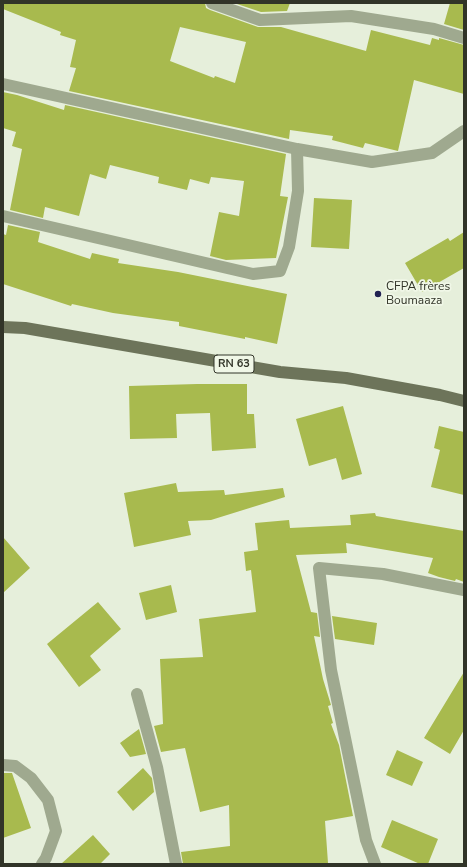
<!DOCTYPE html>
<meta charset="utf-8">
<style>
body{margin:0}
#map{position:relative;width:467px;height:867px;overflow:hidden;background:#e6efdb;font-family:"Nunito Sans",sans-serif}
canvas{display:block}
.frame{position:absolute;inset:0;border:4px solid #313428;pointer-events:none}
</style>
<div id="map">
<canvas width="467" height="867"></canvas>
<div class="frame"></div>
</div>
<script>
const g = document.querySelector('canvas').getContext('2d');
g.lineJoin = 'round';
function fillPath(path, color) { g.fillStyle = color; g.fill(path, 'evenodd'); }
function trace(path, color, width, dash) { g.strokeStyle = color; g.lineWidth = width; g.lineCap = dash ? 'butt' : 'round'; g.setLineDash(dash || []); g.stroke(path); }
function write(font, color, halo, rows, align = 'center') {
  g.font = font + ' "Nunito Sans",sans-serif'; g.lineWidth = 3.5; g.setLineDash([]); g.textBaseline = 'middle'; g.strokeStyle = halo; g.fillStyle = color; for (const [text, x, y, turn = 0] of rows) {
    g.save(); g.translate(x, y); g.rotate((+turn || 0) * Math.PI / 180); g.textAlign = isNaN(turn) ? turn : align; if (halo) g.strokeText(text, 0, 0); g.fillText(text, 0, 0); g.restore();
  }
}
const building = new Path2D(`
 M 3,3 L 205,3 L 206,8 L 210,10 L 258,27 L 281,27 L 366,51 L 371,30 L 430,45 L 432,38 L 439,40 L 439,38 L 464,45 L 464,94 L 414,80 L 398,151 L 365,143 L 363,148 L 332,140 L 333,136 L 290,130 L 289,139 L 69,91 L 76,68 L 70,67 L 76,40 L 60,35 L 61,32 L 3,9 ZM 180,27 L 246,42 L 235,83 L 215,76 L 214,78 L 170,61 Z
 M 234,3 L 290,3 L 287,11 L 261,12 Z
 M 450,3 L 464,3 L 464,30 L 444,24 Z
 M 3,92 L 17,95 L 64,110 L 65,105 L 286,154 L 280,196 L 288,197 L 276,258 L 226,260 L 210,256 L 219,212 L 239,216 L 244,181 L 211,177 L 209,184 L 190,179 L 187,190 L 158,183 L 159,177 L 110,165 L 106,179 L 90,174 L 79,216 L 45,207 L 43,218 L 10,210 L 22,149 L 12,146 L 16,132 L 3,128 Z
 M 314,198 L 352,200 L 349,249 L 311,247 Z
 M 8,225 L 40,232 L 38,242 L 90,259 L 92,253 L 119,259 L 118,263 L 178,272 L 287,294 L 277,344 L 245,337 L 245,339 L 179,326 L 179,322 L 113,313 L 72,304 L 71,306 L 3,284 L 3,234 L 6,235 Z
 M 464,232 L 464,268 L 422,292 L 405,263 L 448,238 L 450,241 Z
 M 197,384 L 247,384 L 247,414 L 254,414 L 256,448 L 212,451 L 210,413 L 176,414 L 177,438 L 130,439 L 129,386 Z
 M 343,406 L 362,474 L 342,480 L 336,458 L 309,466 L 296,419 Z
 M 439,426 L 464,432 L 464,495 L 431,487 L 440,450 L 434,448 Z
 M 176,483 L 178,492 L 224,490 L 225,495 L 283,488 L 285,497 L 211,520 L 188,521 L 191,535 L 134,547 L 124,493 Z
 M 375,513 L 376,516 L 464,531 L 464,582 L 456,579 L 455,581 L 439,577 L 428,573 L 433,558 L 346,543 L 347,553 L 296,555 L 311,612 L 317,613 L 320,637 L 314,636 L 323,679 L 331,705 L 328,706 L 333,723 L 331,724 L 339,745 L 353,816 L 325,821 L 328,863 L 183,864 L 181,852 L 230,846 L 229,805 L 200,812 L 185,748 L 161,752 L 154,726 L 163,724 L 160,659 L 203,657 L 199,619 L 256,612 L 251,570 L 246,571 L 244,552 L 258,550 L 255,523 L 289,520 L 290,528 L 351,525 L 350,515 Z
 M 3,537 L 30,568 L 3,593 Z
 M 171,585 L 177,612 L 146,620 L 139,593 Z
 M 98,602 L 121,629 L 90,656 L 101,670 L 79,687 L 47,644 Z
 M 332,616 L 377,623 L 374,645 L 335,639 Z
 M 464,672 L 464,730 L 450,754 L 424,738 Z
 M 139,729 L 146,754 L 130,757 L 120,743 Z
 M 397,750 L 423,762 L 412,786 L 386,775 Z
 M 143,768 L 152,778 L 154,792 L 133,811 L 117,792 Z
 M 3,773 L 12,773 L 31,828 L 3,838 Z
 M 392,820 L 438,839 L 428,864 L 420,864 L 381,847 Z
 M 93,835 L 110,854 L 100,864 L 61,864 Z`);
const minor = new Path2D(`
 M 212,3 L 260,20 L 351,16 L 434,29 L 464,38
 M 3,84 L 297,149 L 372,162 L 432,153 L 464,131
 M 3,216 L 253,274 L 280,271 L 289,247 L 298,191 L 297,149
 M 137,694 L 157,767 L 176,864
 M 3,765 L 15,766 L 31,778 L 48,800 L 56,831 L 46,858 L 42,864
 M 375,864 L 366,840 L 331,670 L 319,568 L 383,574 L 464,590`);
const major = new Path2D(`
 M 3,327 L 25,328 L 280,372 L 346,378 L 440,395 L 464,401`);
const markers = [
 [378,294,4,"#212251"]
];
const shields = [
 [234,364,40]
];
const shieldNames = [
 ["RN 63",234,364]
];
const poiNames = [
 ["CFPA frères",386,287],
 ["Boumaaza",386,301]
];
fillPath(building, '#a8ba4e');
trace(minor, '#9fa98f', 12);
trace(major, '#6d745a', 12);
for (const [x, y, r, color] of markers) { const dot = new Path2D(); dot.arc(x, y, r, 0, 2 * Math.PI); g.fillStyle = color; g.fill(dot); trace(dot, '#f0f7e7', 1.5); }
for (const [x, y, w] of shields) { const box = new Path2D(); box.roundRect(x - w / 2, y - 9, w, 18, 3); g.fillStyle = '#f0f7e7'; g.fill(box); trace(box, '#313428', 1); }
write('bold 11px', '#313428', null, shieldNames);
write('12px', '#313428', '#f0f7e7', poiNames, 'left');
</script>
